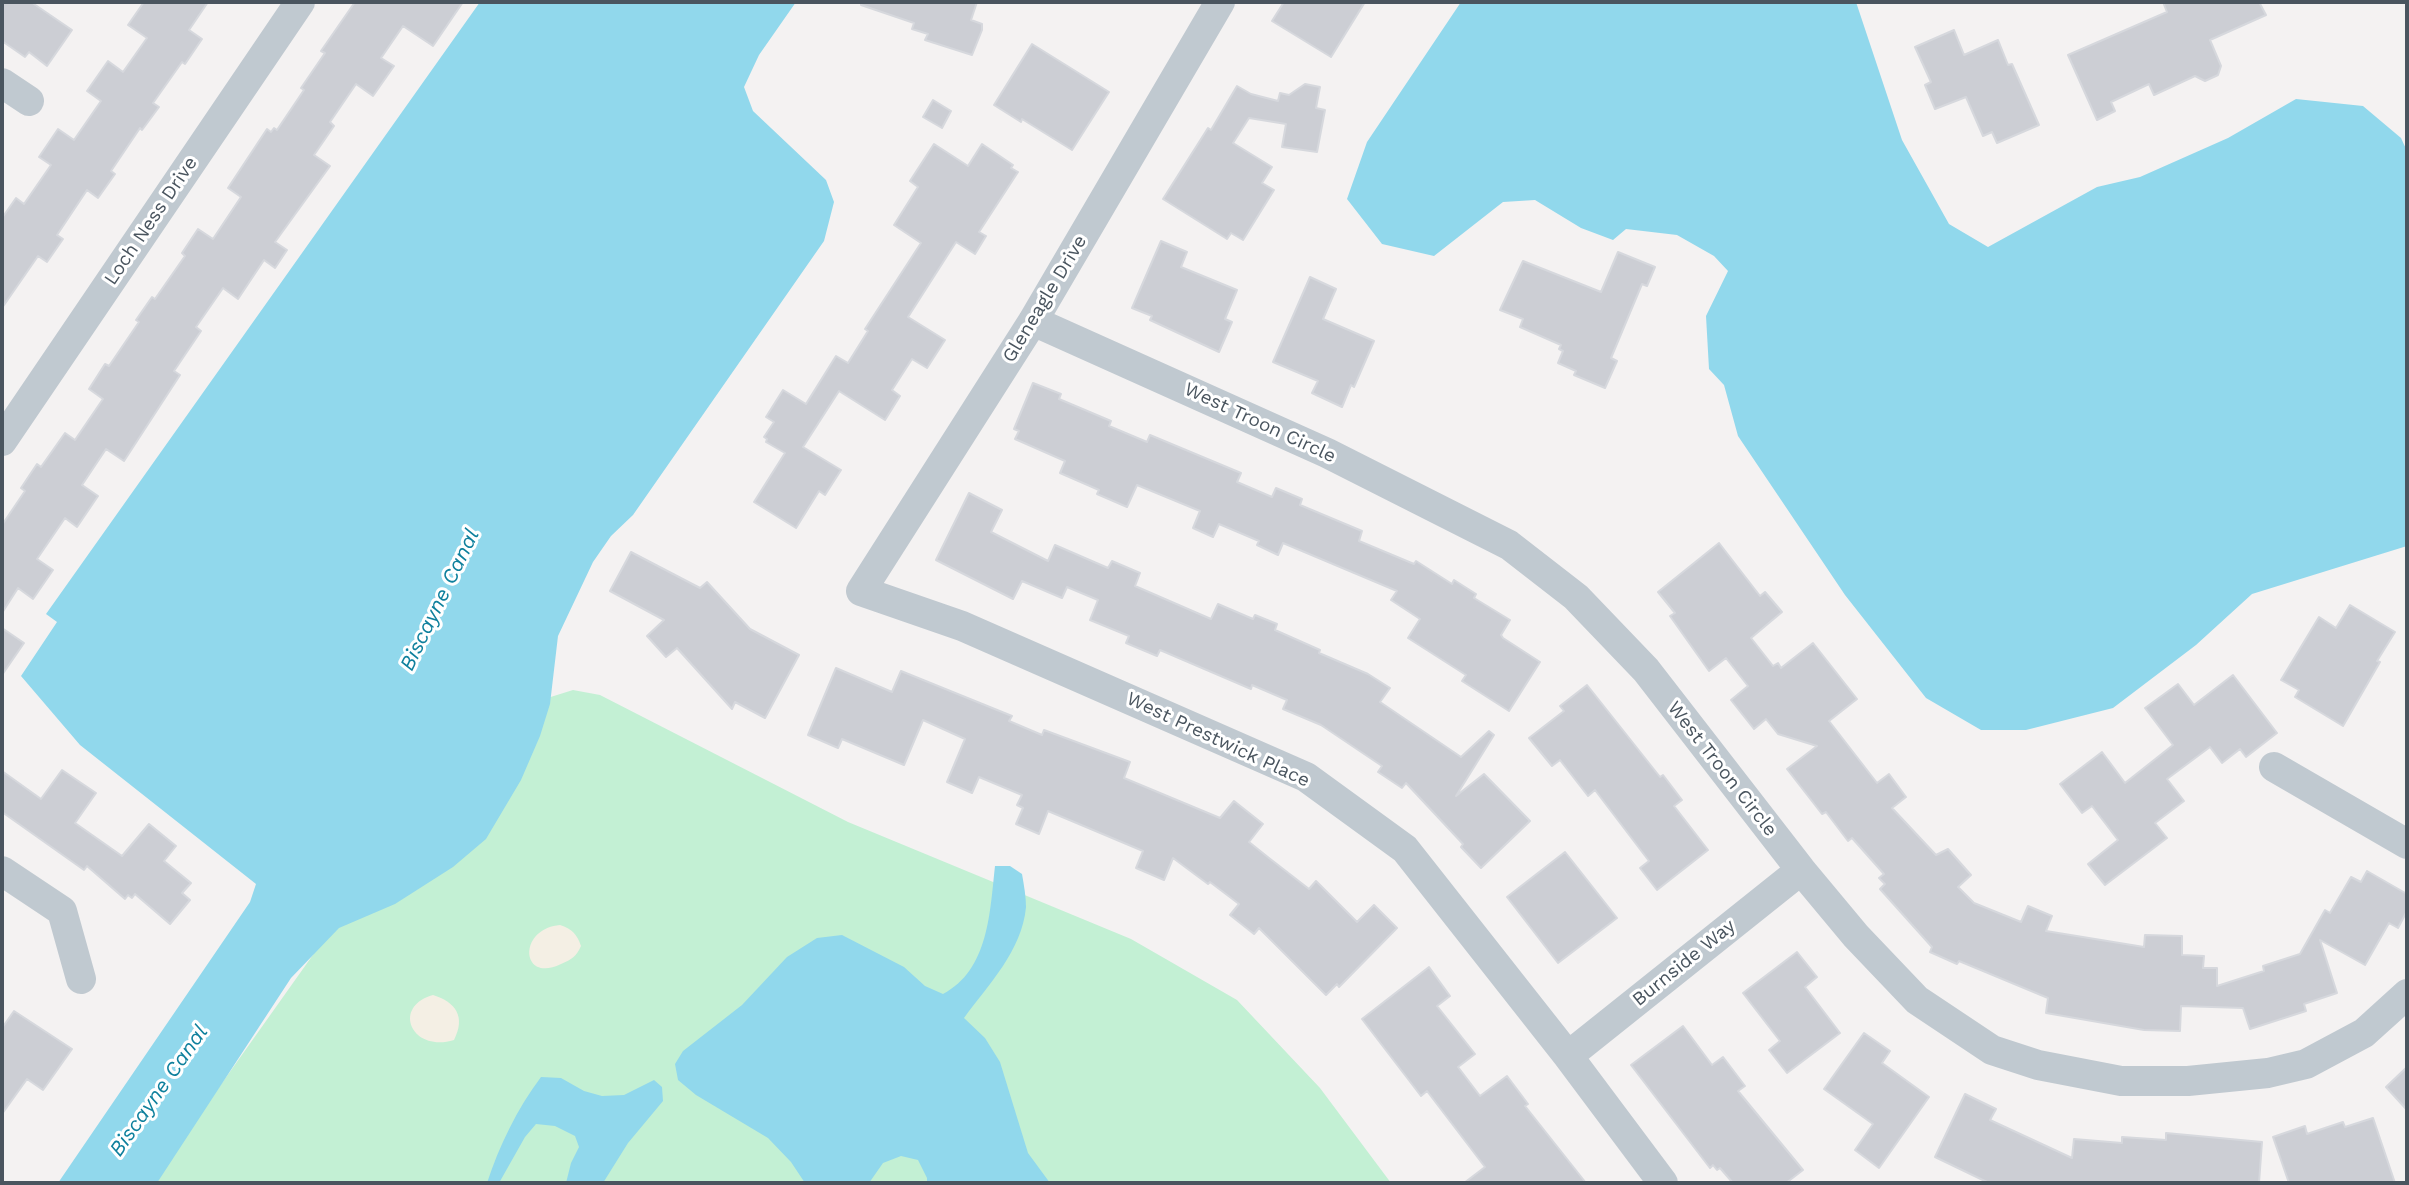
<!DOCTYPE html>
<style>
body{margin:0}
#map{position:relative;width:2409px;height:1185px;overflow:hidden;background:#f4f2f2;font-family:"Work Sans",sans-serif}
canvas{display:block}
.frame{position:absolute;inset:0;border:4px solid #4a555f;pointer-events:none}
</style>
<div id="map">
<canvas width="2409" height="1185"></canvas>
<div class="frame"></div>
</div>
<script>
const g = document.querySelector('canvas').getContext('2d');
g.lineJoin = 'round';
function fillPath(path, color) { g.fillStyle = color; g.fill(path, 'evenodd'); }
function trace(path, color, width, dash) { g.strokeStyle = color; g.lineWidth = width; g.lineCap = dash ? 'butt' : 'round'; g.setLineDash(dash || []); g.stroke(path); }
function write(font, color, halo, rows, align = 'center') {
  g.font = font + ' "Work Sans",sans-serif'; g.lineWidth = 6; g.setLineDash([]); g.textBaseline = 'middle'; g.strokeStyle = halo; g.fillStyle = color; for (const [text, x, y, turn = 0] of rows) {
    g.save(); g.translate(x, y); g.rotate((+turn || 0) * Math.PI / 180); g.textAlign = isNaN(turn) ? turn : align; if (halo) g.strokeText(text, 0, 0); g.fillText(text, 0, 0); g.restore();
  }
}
const green = new Path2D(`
 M 573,690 L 600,695 L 848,822 L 1131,939 L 1237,1000 L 1320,1088 L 1391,1183 L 151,1183 L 354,897 L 525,705 Z`);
const sand = new Path2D(`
 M 560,925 C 572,929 577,934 581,946 C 576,957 572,959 561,964 C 521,984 517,929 560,925 Z
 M 433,995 C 456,1002 466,1017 454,1040 C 412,1053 391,1007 433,995 Z`);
const water = new Path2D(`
 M 480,2 L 796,2 L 759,55 L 744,87 L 753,111 L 826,180 L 834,202 L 824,241 L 633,515 L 611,536 L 593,562 L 558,636 L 550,704 L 540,736 L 521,780 L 486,839 L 453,867 L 395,904 L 339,928 L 291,978 L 157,1183 L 58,1183 L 250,902 L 256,884 L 80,745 L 21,676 L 57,622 L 46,614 Z
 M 1461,2 L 1856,2 L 1902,140 L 1949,224 L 1988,247 L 2097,187 L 2140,177 L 2228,138 L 2296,99 L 2363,106 L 2401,138 L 2407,151 L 2407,546 L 2252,594 L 2196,645 L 2113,708 L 2026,730 L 1981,730 L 1926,698 L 1845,595 L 1738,436 L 1724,385 L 1709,369 L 1706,316 L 1728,271 L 1714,256 L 1677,235 L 1626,229 L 1613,240 L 1581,228 L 1535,200 L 1503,202 L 1434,256 L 1382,244 L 1347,199 L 1367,142 Z
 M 995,866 L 1010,866 L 1022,874 C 1024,885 1026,897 1026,907 C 1022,951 988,985 964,1018 L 985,1038 L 1000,1062 L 1028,1153 L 1050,1183 L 927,1183 L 927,1178 L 918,1160 L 901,1156 L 883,1163 L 869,1183 L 805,1183 L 791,1162 L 768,1138 L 696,1095 L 678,1080 L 675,1064 L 683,1051 L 742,1005 L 787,957 L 817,938 L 842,935 L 904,967 L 925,986 L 943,994 C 989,970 990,911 995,866 Z
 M 541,1077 L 561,1078 L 584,1091 L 602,1096 L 624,1095 L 654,1080 L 662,1087 L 663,1101 L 628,1143 L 603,1183 L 566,1183 L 571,1163 L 579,1147 L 575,1136 L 555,1126 L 536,1124 L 525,1137 L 499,1183 L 487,1183 C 499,1146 517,1109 541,1077 Z`);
const building = new Path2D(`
 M 2,2 L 31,2 L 72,30 L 47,66 L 29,52 L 25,57 L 2,41 Z
 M 144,2 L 208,2 L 189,30 L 202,39 L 185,64 L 182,62 L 153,103 L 159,107 L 142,130 L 140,128 L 111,171 L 115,174 L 98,198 L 87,190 L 57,235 L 63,239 L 47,262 L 38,256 L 2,308 L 2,218 L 16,198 L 24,204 L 51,165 L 39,157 L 58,129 L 74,140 L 101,101 L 87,91 L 108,61 L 123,72 L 147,38 L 128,25 Z
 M 355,2 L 463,2 L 433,46 L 403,26 L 381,58 L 394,66 L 373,96 L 356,84 L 330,122 L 334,126 L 314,155 L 330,166 L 275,242 L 287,250 L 275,268 L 264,260 L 238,299 L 223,288 L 196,327 L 201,331 L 174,371 L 180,375 L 124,461 L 106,449 L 82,485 L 98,496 L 77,527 L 65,518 L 37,559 L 53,570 L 33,599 L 18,588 L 2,613 L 2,525 L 25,491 L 21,488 L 37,464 L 41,467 L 65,433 L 75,440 L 103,399 L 89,389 L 105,364 L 109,366 L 139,322 L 136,320 L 152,297 L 155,299 L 185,256 L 182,253 L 198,229 L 213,239 L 241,197 L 228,188 L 267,129 L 271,132 L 274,128 L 277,130 L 304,90 L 301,88 L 325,53 L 321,51 Z
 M 861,2 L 977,2 L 971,20 L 982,24 L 982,30 L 972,55 L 925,40 L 928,34 L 912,29 L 914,23 L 861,5 Z
 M 1284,2 L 1365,2 L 1331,57 L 1272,21 Z
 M 2163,2 L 2259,2 L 2266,15 L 2210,40 L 2221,66 L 2218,75 L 2205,81 L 2195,76 L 2154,95 L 2149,84 L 2111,102 L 2115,111 L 2097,120 L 2068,55 L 2167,12 Z
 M 1954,30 L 1964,55 L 1998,40 L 2008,65 L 2012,64 L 2039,125 L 1997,143 L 1992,132 L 1983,136 L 1966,97 L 1935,109 L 1925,85 L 1931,82 L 1915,47 Z
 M 1032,44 L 1109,92 L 1072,150 L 1022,119 L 1021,122 L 994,105 Z
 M 1305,84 L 1320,87 L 1316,108 L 1325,110 L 1317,152 L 1282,147 L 1286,124 L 1249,118 L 1233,143 L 1272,167 L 1262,183 L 1274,190 L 1243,240 L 1231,233 L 1227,239 L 1163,199 L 1208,128 L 1211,130 L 1237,86 L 1251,94 L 1278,101 L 1280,93 L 1289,95 Z
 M 933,100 L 951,111 L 942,128 L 923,117 Z
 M 934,144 L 968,166 L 982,144 L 1013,165 L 1011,168 L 1018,172 L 979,232 L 986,236 L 975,254 L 956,242 L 908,317 L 945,340 L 927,368 L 912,359 L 892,390 L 900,396 L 885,420 L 839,391 L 803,447 L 841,470 L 825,495 L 819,491 L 796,528 L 754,502 L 785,453 L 766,442 L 767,439 L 764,437 L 774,422 L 766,417 L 783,390 L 806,404 L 836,356 L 848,363 L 868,331 L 865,329 L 921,243 L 894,225 L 918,187 L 910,181 Z
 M 1161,241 L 1187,252 L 1181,267 L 1237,290 L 1225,319 L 1232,322 L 1219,352 L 1150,320 L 1152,316 L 1132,308 Z
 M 1618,252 L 1655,267 L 1647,286 L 1642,284 L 1611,358 L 1617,361 L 1605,388 L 1574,375 L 1576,371 L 1558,363 L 1563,351 L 1559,349 L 1561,345 L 1520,327 L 1523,319 L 1500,310 L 1523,261 L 1601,292 Z
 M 1310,277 L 1336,289 L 1323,319 L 1374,341 L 1354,387 L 1351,385 L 1342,407 L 1312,393 L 1318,381 L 1273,362 Z
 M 1033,383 L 1061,394 L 1059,399 L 1111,421 L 1109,426 L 1147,442 L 1150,435 L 1241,473 L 1237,482 L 1272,497 L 1276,488 L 1302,499 L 1300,505 L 1362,531 L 1359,541 L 1414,564 L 1416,561 L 1452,584 L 1454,580 L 1476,594 L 1474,598 L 1510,620 L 1501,635 L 1503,638 L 1540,662 L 1509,711 L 1462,681 L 1466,675 L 1408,638 L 1420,619 L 1391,600 L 1397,591 L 1283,543 L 1278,555 L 1257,545 L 1259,541 L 1219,524 L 1213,537 L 1193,528 L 1200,511 L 1137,485 L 1127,507 L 1097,494 L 1099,490 L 1060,473 L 1065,461 L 1015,439 L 1019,431 L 1014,429 Z
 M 969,493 L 1002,510 L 991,532 L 1048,561 L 1055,545 L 1108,568 L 1112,561 L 1140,573 L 1135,586 L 1211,619 L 1218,604 L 1253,619 L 1255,615 L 1277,624 L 1275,630 L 1320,650 L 1319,653 L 1368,674 L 1390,688 L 1380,702 L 1461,757 L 1489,731 L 1494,735 L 1456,796 L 1484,774 L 1530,821 L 1481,868 L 1461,847 L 1463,844 L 1406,783 L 1402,788 L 1378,772 L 1382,766 L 1321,725 L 1283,709 L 1287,700 L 1252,685 L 1251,689 L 1160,650 L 1157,656 L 1126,643 L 1129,636 L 1090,620 L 1098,600 L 1067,587 L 1062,598 L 1022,581 L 1013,599 L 936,560 Z
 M 1719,543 L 1760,596 L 1765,592 L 1782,612 L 1751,638 L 1773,666 L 1778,663 L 1781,668 L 1813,643 L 1857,699 L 1829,721 L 1877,783 L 1889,774 L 1906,797 L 1892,808 L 1936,855 L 1948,849 L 1971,875 L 1958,887 L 1974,903 L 2021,922 L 2028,906 L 2052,916 L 2046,931 L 2144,947 L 2145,935 L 2182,936 L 2182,955 L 2204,956 L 2203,968 L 2217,968 L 2217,986 L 2264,971 L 2263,966 L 2300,954 L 2325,910 L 2330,913 L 2351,877 L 2361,882 L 2367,871 L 2407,894 L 2407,911 L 2398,928 L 2389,923 L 2365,965 L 2320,940 L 2337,993 L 2304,1004 L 2306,1011 L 2250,1029 L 2243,1008 L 2181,1006 L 2180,1031 L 2144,1030 L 2046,1013 L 2048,998 L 1959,961 L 1957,964 L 1930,952 L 1932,947 L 1880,889 L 1885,884 L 1879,878 L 1884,874 L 1852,838 L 1848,841 L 1826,812 L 1822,814 L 1787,769 L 1817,746 L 1778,734 L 1766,719 L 1754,729 L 1731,700 L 1748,686 L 1726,658 L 1709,671 L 1670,616 L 1675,613 L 1658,592 Z
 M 631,552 L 700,588 L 707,582 L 750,629 L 799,655 L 765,718 L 735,702 L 732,709 L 677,648 L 666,657 L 647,636 L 664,620 L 610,591 Z
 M 2350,605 L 2395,632 L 2377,661 L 2380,662 L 2343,726 L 2295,697 L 2299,690 L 2281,680 L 2319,617 L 2336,628 Z
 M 2,628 L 24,643 L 2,675 Z
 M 836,668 L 892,692 L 901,671 L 1012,716 L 1009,721 L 1042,735 L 1044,730 L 1130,762 L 1124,778 L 1220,818 L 1234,801 L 1263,824 L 1249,842 L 1269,858 L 1309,889 L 1316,881 L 1357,922 L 1374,905 L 1397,928 L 1339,987 L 1337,984 L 1326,995 L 1259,928 L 1254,934 L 1230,915 L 1239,904 L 1210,882 L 1208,884 L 1173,858 L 1164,880 L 1136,868 L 1143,851 L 1048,811 L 1039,834 L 1016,824 L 1023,808 L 1017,805 L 1022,795 L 979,777 L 972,793 L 947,782 L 965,739 L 923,720 L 904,765 L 842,739 L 838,748 L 808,735 Z
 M 2233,675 L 2277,733 L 2246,757 L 2240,749 L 2222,763 L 2210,747 L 2167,779 L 2184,801 L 2155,823 L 2167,838 L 2105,885 L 2088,864 L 2118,840 L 2092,806 L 2082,813 L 2060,784 L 2102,752 L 2125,783 L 2173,745 L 2145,708 L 2178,684 L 2194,705 Z
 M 1587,685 L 1660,777 L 1663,775 L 1682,800 L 1674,806 L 1708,850 L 1657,890 L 1640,868 L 1649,861 L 1595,790 L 1588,796 L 1560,760 L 1552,766 L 1529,738 L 1564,711 L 1560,706 Z
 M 62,770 L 96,793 L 75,823 L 122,856 L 149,824 L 176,846 L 164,861 L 191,883 L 182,893 L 190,900 L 170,924 L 135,894 L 132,898 L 128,895 L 125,899 L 87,866 L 84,870 L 2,812 L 2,771 L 41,799 Z
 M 1565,852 L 1617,918 L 1558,963 L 1507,897 Z
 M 1797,952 L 1817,977 L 1805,987 L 1840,1033 L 1787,1073 L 1769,1050 L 1780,1041 L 1743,993 Z
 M 1429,967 L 1450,996 L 1437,1006 L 1475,1054 L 1458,1067 L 1480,1096 L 1507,1076 L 1528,1104 L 1525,1106 L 1586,1183 L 1464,1183 L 1485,1167 L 1427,1091 L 1421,1096 L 1362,1019 Z
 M 14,1011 L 72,1049 L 43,1090 L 27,1079 L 2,1114 L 2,1028 Z
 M 1683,1026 L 1712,1065 L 1723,1057 L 1745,1086 L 1738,1091 L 1803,1170 L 1786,1183 L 1733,1183 L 1720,1168 L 1717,1170 L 1713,1165 L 1710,1168 L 1631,1065 Z
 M 1864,1033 L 1890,1051 L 1882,1063 L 1929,1097 L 1879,1168 L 1855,1150 L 1873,1124 L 1824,1089 Z
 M 2407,1067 L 2407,1110 L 2386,1087 Z
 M 1965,1094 L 1996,1109 L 1990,1120 L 2072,1158 L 2074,1139 L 2122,1143 L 2122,1137 L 2166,1140 L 2166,1133 L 2262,1142 L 2259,1183 L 1989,1183 L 1935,1157 Z
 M 2373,1118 L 2395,1183 L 2289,1183 L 2273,1137 L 2305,1126 L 2307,1134 L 2343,1122 L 2345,1127 Z`);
const minor = new Path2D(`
 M 1220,2 L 1033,321 L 861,591 L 962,626 L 1306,777 L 1405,849 L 1568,1056 L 1663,1183
 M 2,83 L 29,101
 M 1033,321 L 1327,453 L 1509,545 L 1576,597 L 1646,670 L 1801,870 L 1856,936 L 1917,1000 L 1992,1050 L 2038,1065 L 2121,1081 L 2188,1081 L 2268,1073 L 2306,1064 L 2364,1033 L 2407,994
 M 2,441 L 300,2
 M 2274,767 L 2407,844
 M 2,871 L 62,911 L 81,979
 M 1568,1056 L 1801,870`);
const streetNames = [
 ["Loch Ness Drive",151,221,-56],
 ["Gleneagle Drive",1045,299,-59],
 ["West Troon Circle",1260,423,25],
 ["West Prestwick Place",1218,740,25],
 ["West Troon Circle",1722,769,52],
 ["Burnside Way",1684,963,-39]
];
const waterNames = [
 ["Biscayne Canal",440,600,-64],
 ["Biscayne Canal",159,1091,-55]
];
fillPath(green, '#c3f0d4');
fillPath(sand, '#f4efe4');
fillPath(water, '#91d8ec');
fillPath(building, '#ccced4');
trace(building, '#d6d8dd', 2);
trace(minor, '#c0c9d0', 30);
write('19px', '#4a555f', '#fff', streetNames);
write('italic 21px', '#0f809d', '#fff', waterNames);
</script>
